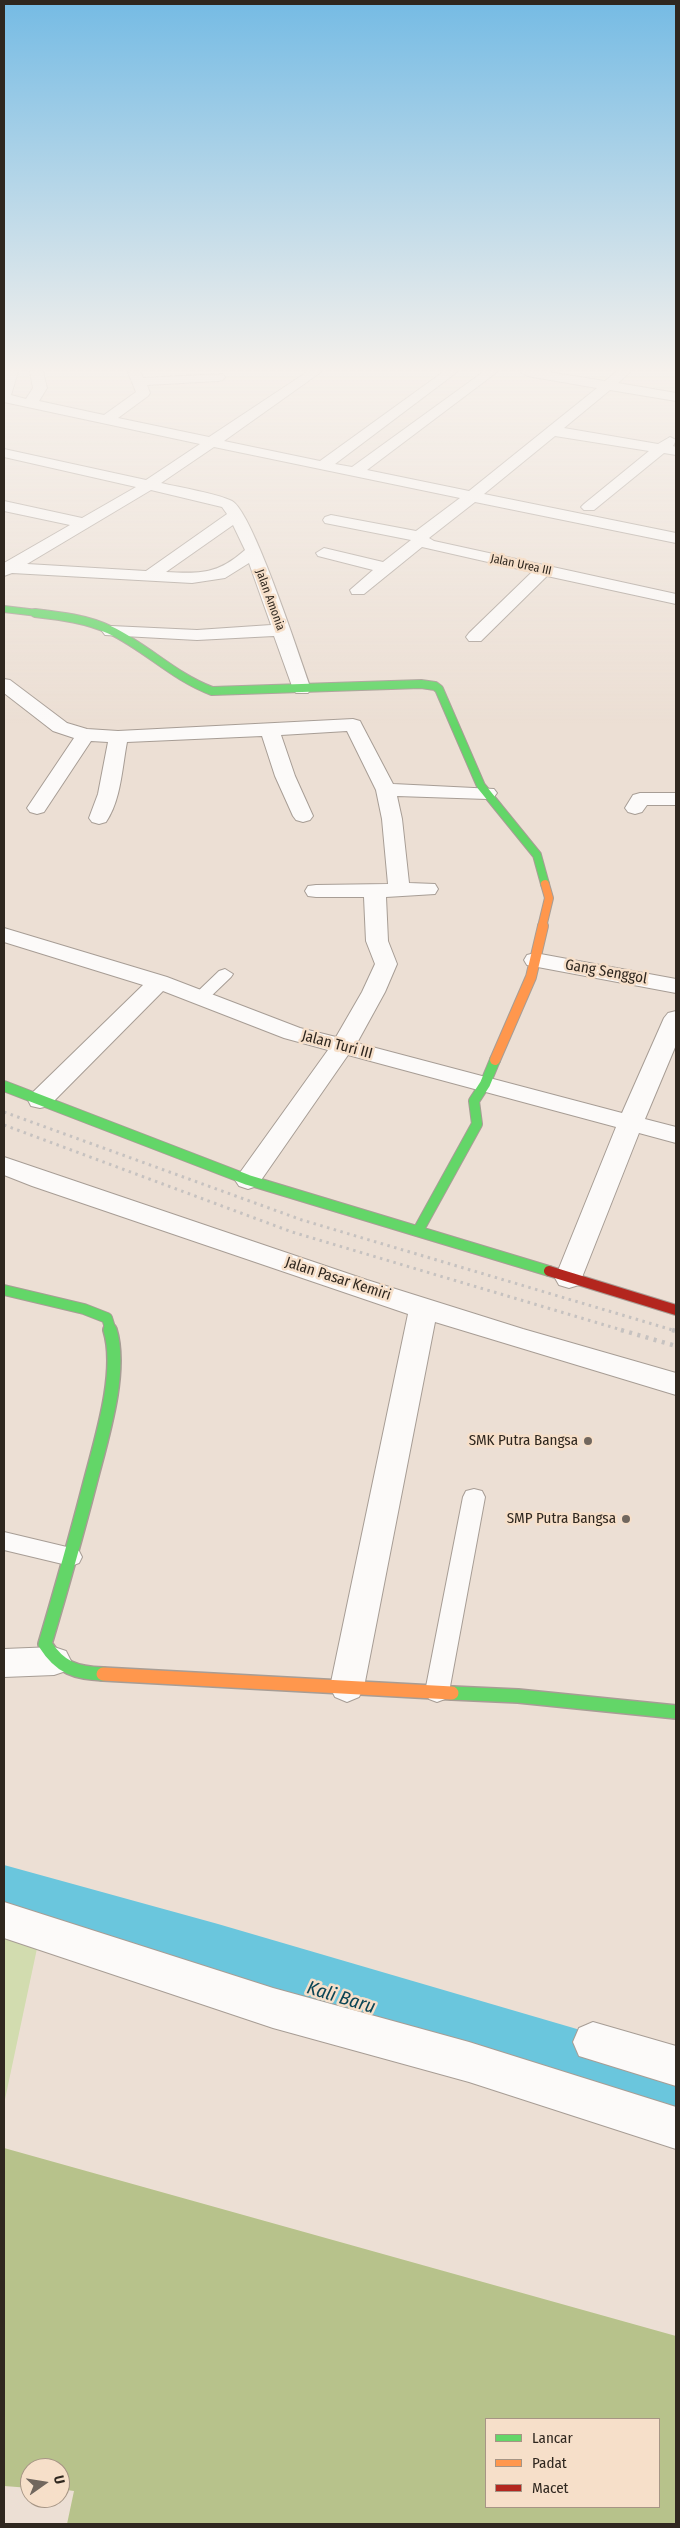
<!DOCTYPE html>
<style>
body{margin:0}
#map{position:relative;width:680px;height:2528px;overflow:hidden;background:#ecdfd4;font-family:"Fira Sans Condensed",sans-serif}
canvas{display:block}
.frame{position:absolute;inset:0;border:5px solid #2f271f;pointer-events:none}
.legend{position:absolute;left:485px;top:2418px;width:175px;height:90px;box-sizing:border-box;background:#f6dfc9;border:1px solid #a69585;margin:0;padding:6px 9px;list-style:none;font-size:15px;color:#2f271f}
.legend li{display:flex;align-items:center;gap:10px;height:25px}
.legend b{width:25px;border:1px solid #a69585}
.north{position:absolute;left:20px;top:2458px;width:50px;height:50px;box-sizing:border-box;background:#f6dfc9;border:1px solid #a69585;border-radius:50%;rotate:77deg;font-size:14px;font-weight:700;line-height:20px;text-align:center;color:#2f271f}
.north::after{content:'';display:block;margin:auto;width:18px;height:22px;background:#71675e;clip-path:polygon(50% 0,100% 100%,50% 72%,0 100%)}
</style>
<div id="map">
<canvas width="680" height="2528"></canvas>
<div class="frame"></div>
<ul class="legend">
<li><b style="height:6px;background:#63d668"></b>Lancar</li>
<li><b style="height:6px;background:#ff974d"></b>Padat</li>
<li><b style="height:6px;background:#b3261e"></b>Macet</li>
</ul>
<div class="north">U</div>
</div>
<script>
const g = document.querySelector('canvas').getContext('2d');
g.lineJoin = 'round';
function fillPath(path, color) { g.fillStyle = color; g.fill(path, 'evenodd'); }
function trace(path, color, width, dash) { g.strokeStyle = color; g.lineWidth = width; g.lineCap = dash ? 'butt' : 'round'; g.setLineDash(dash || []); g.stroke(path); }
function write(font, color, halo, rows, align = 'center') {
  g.font = font + ' "Fira Sans Condensed",sans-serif'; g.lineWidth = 5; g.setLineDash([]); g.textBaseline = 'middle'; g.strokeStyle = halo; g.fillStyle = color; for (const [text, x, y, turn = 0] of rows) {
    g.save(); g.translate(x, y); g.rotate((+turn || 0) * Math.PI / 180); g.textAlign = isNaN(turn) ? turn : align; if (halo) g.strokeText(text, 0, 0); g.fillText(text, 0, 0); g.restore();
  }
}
const green = new Path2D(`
 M 4,1931 L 39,1939 L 4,2104 Z`);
const forest = new Path2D(`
 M 4,2148 L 676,2336 L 676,2524 L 67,2524 L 74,2491 L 60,2489 L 60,2468 L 30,2468 L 30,2488 L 4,2486 ZM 486,2419 L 659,2419 L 659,2507 L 486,2507 Z`);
const river = new Path2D(`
 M 4,1865 L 218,1924 L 676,2058 L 676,2140 L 4,1937 Z`);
const lane = new Path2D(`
 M 225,969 L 233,974 L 231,977 L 206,1001 L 194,1001 L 192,998 L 194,995 L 219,971 Z
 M 474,1489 L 482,1491 L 485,1497 L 449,1692 L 445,1699 L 437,1702 L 429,1699 L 425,1692 L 463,1497 L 466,1491 Z
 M 4,1532 L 71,1548 L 79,1551 L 82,1557 L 79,1563 L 71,1566 L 4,1550 Z`);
const street = new Path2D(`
 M 5,372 L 18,372 L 11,395 L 26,399 L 33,388 L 30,372 L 43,372 L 47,388 L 39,401 L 104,415 L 136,392 L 128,372 L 140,372 L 143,378 L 223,374 L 225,377 L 223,380 L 218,381 L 147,385 L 150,393 L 148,396 L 118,418 L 209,437 L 307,372 L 321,372 L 224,441 L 320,461 L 443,372 L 457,372 L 335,464 L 352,467 L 483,372 L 497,372 L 367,470 L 469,491 L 597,388 L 527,376 L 521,372 L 548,372 L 605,381 L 616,372 L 630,372 L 618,383 L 676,393 L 676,401 L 610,390 L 564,428 L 658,444 L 670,437 L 676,440 L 673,446 L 676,447 L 676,455 L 664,453 L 594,510 L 584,510 L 581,507 L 584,504 L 649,451 L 555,436 L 484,494 L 676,533 L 676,543 L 475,502 L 429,538 L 434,541 L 676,594 L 676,604 L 547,576 L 481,641 L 469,641 L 466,637 L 469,633 L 532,572 L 422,547 L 364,594 L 352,594 L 350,590 L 373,570 L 318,556 L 316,553 L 324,548 L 383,562 L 411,540 L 325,523 L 323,520 L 325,517 L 331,515 L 416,531 L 460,498 L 214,447 L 161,483 C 178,487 219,494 232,501 C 253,512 300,659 311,689 L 308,693 L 296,693 L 293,689 L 274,636 L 197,640 L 105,635 L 102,631 L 105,627 L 111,626 L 197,630 L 271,625 L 249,563 L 225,578 L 192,583 L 12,573 L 4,576 L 4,563 L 70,525 L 4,511 L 4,501 L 82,518 L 136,487 L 4,457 L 4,449 L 146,480 L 200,444 L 4,402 ZM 151,490 L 222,507 L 227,514 L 146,571 L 27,564 ZM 233,525 L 245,550 C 218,574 201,574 166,572 Z
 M 4,679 L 10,680 L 67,723 L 87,729 L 118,731 L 353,719 L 360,721 L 362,725 L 393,784 L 494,789 L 497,793 L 494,797 L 487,799 L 397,796 L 402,819 L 409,883 L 435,884 L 438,889 L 435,894 L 386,897 L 388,941 L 397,964 L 385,992 L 357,1043 L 622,1113 L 664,1018 L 668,1013 L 676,1011 L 676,1045 L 645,1119 L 676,1127 L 676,1143 L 639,1133 L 579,1285 L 569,1288 L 559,1285 L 555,1278 L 616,1127 L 348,1055 L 257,1186 L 248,1189 L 239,1186 L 235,1180 L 239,1174 L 328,1050 L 284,1038 L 163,991 L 49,1106 L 40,1108 L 31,1106 L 28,1100 L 31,1094 L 143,985 L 4,942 L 4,928 L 167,977 L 300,1028 L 336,1037 L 362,992 L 375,964 L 366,941 L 364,897 L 316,897 L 308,896 L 305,891 L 308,886 L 316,885 L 388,884 L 382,819 L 376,790 L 347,731 L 281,735 L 295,776 L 313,816 L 310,820 L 303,822 L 296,820 L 293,816 L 275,776 L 262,736 L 127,742 C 122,768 121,800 106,822 L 99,824 L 92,822 L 89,818 L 98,794 L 108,742 L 91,741 L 44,812 L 37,814 L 30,812 L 27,808 L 74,738 L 53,731 L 4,693 Z
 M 640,793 L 676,793 L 676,805 L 647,805 L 642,812 L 635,814 L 628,812 L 625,808 L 633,795 Z
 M 535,953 L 676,979 L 676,993 L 527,965 L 524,960 L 527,955 Z
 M 4,1157 L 367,1280 L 523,1329 L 676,1373 L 676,1395 L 435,1322 L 364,1687 L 359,1697 L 347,1702 L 335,1697 L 330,1687 L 408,1314 L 32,1186 L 4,1175 Z
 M 54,1647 L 66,1651 L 71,1661 L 66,1671 L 54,1675 L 4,1677 L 4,1649 Z
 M 4,1902 L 273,1988 L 469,2042 L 676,2107 L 676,2149 L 469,2082 L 273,2028 L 4,1938 Z
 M 593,2022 L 676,2046 L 676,2086 L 579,2056 L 573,2042 L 579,2028 Z`);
const fastFar3 = new Path2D(`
 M 4,609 L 46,614`);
const fastFar2 = new Path2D(`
 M 35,613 C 61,616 87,619 110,630 C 146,647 174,677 212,691 L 421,684 L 435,686 L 439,689 L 481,786 L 537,855 L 545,884`);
const fastFar1 = new Path2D(`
 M 4,1086 L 248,1180 L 549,1271
 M 418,1231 L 477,1124 L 474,1101 L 485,1084 L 495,1060
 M 4,1290 L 84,1309 L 107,1318 L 111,1331`);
const fast = new Path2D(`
 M 103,1674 C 76,1673 60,1668 45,1644 C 61,1590 76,1537 90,1483 C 101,1440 123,1372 110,1330
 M 452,1693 L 518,1696 L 676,1712`);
const slowFar2 = new Path2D(`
 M 542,927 L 549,898 L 545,884`);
const slowFar1 = new Path2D(`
 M 495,1060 L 531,977 L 543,926`);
const slow = new Path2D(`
 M 103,1674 L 452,1693`);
const jam = new Path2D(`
 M 549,1271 L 676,1310`);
const railFar1 = new Path2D(`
 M 4,1112 L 302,1220 L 676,1331
 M 4,1125 L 292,1232 L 625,1331`);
const rail = new Path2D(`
 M 621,1330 L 676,1346
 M 672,1330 L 676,1331`);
const markers = [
 [588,1441,5,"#71675e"],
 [626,1519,5,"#71675e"]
];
const farStreetnames = [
 ["Jalan Urea III",521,565,12],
 ["Jalan Amonia",270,600,70]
];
const streetNames = [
 ["Gang Senggol",606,972,10],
 ["Jalan Turi III",337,1045,15],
 ["Jalan Pasar Kemiri",338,1279,18]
];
const poiNames = [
 ["SMK Putra Bangsa",578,1441],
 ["SMP Putra Bangsa",616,1519]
];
const nearWaternames = [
 ["Kali Baru",341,1998,17]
];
fillPath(green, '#d2dcaf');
fillPath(forest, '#b7c28b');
fillPath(river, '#6ac6dd');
trace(lane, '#a79d95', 2);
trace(street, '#a79d95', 2);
trace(fastFar3, '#a79d95', 8);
trace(fastFar2, '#a79d95', 10);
trace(fastFar1, '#a79d95', 12);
trace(fast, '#a79d95', 16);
trace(slowFar2, '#a79d95', 10);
trace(slowFar1, '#a79d95', 12);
trace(slow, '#a79d95', 16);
trace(jam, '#a79d95', 12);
fillPath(lane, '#fcfaf9');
fillPath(street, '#fcfaf9');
trace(fastFar3, '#63d668', 6);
trace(fastFar2, '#63d668', 8);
trace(fastFar1, '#63d668', 10);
trace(fast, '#63d668', 13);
trace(slowFar2, '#ff974d', 8);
trace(slowFar1, '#ff974d', 10);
trace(slow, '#ff974d', 13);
trace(jam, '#b3261e', 10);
trace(railFar1, '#c6c2c0', 3, [2.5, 4.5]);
trace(rail, '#c6c2c0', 4.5, [3, 5.5]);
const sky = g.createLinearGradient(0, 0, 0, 726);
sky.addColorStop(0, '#75bbe4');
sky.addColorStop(0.51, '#f6f1ec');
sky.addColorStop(1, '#f6f1ec00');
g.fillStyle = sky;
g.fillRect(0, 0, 680, 726);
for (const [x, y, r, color] of markers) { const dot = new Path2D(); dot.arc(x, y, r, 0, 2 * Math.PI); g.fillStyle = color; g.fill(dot); trace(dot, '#f6dfc9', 2); }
write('12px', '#2f271f', '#f6dfc9', farStreetnames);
write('15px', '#2f271f', '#f6dfc9', streetNames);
write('15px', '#2f271f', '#f6dfc9', poiNames, 'right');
write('italic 19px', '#0b4555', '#f6dfc9', nearWaternames);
</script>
